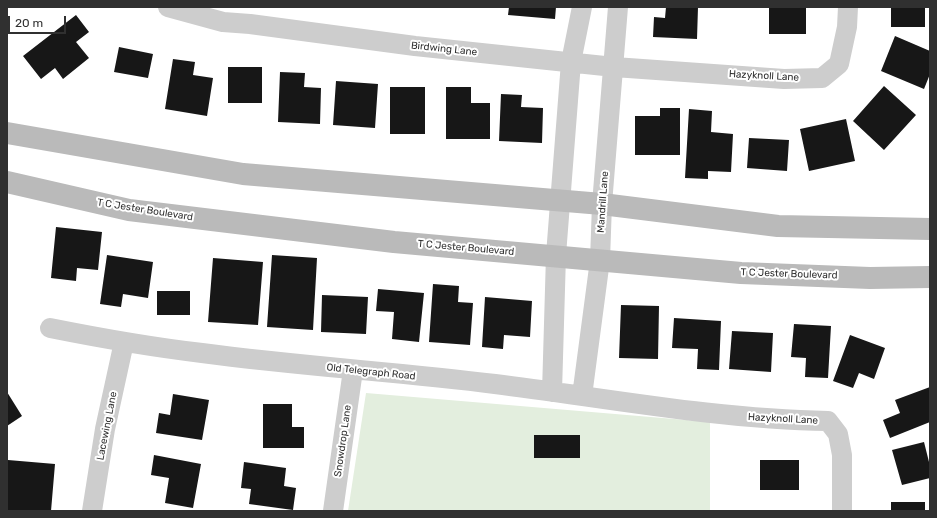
<!DOCTYPE html>
<style>
body{margin:0}
#map{position:relative;width:937px;height:518px;overflow:hidden;background:#fff;font-family:Rubik,sans-serif}
canvas{display:block}
.frame{position:absolute;inset:0;border:8px solid #303030;pointer-events:none}
.scale{position:absolute;left:8px;top:16px;width:58px;height:18px;box-sizing:border-box;border:2px solid #303030;border-top:0;padding-left:5px;font-size:12px;line-height:14px;white-space:nowrap;color:#303030;-webkit-text-stroke:3px #fff;paint-order:stroke}
</style>
<div id="map">
<canvas width="937" height="518"></canvas>
<div class="frame"></div>
<div class="scale">20 m</div>
</div>
<script>
const g = document.querySelector('canvas').getContext('2d');
g.lineJoin = 'round';
function fillPath(path, color) { g.fillStyle = color; g.fill(path, 'evenodd'); }
function trace(path, color, width, dash) { g.strokeStyle = color; g.lineWidth = width; g.lineCap = dash ? 'butt' : 'round'; g.setLineDash(dash || []); g.stroke(path); }
function write(font, color, halo, rows, align = 'center') {
  g.font = font + ' Rubik,sans-serif'; g.lineWidth = 4; g.setLineDash([]); g.textBaseline = 'middle'; g.strokeStyle = halo; g.fillStyle = color; for (const [text, x, y, turn = 0] of rows) {
    g.save(); g.translate(x, y); g.rotate((+turn || 0) * Math.PI / 180); g.textAlign = isNaN(turn) ? turn : align; if (halo) g.strokeText(text, 0, 0); g.fillText(text, 0, 0); g.restore();
  }
}
const green = new Path2D(`
 M 366,393 L 710,422 L 710,511 L 348,511 Z`);
const building = new Path2D(`
 M 509,7 L 556,7 L 555,19 L 508,15 Z
 M 666,7 L 698,7 L 697,39 L 653,37 L 654,17 L 665,18 Z
 M 769,7 L 806,7 L 806,34 L 769,34 Z
 M 891,7 L 925,7 L 925,27 L 891,27 Z
 M 76,15 L 89,32 L 76,42 L 89,58 L 63,79 L 55,68 L 41,79 L 23,56 Z
 M 895,36 L 930,51 L 930,74 L 924,89 L 881,71 Z
 M 119,47 L 153,54 L 148,78 L 114,72 Z
 M 173,59 L 195,62 L 193,75 L 213,78 L 207,116 L 165,109 Z
 M 228,67 L 262,67 L 262,103 L 228,103 Z
 M 280,72 L 305,73 L 304,87 L 321,88 L 320,124 L 278,122 Z
 M 336,81 L 378,84 L 375,128 L 333,125 Z
 M 884,86 L 916,115 L 884,150 L 853,121 Z
 M 390,87 L 425,87 L 425,134 L 390,134 Z
 M 446,87 L 471,87 L 471,103 L 490,103 L 490,139 L 446,139 Z
 M 501,94 L 522,95 L 521,107 L 543,108 L 542,143 L 499,141 Z
 M 660,108 L 680,108 L 680,155 L 635,155 L 635,116 L 660,116 Z
 M 689,109 L 712,111 L 711,132 L 733,134 L 731,172 L 708,171 L 708,179 L 685,178 Z
 M 846,119 L 855,161 L 809,171 L 800,129 Z
 M 749,138 L 789,140 L 787,171 L 747,168 Z
 M 56,227 L 102,232 L 98,270 L 77,268 L 76,281 L 51,278 Z
 M 107,255 L 153,262 L 148,298 L 123,294 L 121,307 L 100,304 Z
 M 272,255 L 317,258 L 313,330 L 267,327 Z
 M 213,258 L 263,262 L 258,325 L 208,322 Z
 M 433,284 L 459,286 L 458,302 L 473,303 L 470,345 L 429,342 Z
 M 378,289 L 424,293 L 419,342 L 392,339 L 394,312 L 376,311 Z
 M 157,291 L 190,291 L 190,315 L 157,315 Z
 M 322,295 L 368,297 L 366,334 L 321,332 Z
 M 485,297 L 532,301 L 530,337 L 504,335 L 503,349 L 482,347 Z
 M 621,305 L 659,306 L 658,359 L 619,358 Z
 M 674,318 L 721,321 L 719,370 L 697,369 L 698,349 L 672,348 Z
 M 794,324 L 831,326 L 828,378 L 805,377 L 806,358 L 791,357 Z
 M 732,331 L 773,333 L 771,372 L 729,369 Z
 M 850,335 L 885,348 L 874,379 L 859,373 L 853,388 L 833,381 Z
 M 930,387 L 930,422 L 890,438 L 883,420 L 900,413 L 895,400 Z
 M 7,392 L 22,416 L 7,426 Z
 M 173,394 L 209,400 L 202,440 L 156,433 L 159,413 L 170,415 Z
 M 263,404 L 292,404 L 292,427 L 304,427 L 304,448 L 263,448 Z
 M 534,435 L 580,435 L 580,458 L 534,458 Z
 M 924,442 L 930,466 L 930,478 L 902,485 L 892,450 Z
 M 154,455 L 201,464 L 193,508 L 165,503 L 169,478 L 151,475 Z
 M 8,460 L 55,464 L 51,511 L 7,510 Z
 M 760,460 L 799,460 L 799,490 L 760,490 Z
 M 244,462 L 286,468 L 284,486 L 296,488 L 293,510 L 249,504 L 251,489 L 241,488 Z
 M 891,502 L 925,502 L 925,511 L 891,511 Z`);
const minor = new Path2D(`
 M 168,7 L 223,22 L 250,24 L 415,46 L 614,67 L 784,79 L 822,78 L 839,64 L 847,27 L 848,7
 M 50,328 C 100,338 151,347 202,353 C 299,366 398,372 495,384 C 606,398 716,419 828,421 L 838,434 L 842,455 L 842,511
 M 552,392 L 556,255 L 571,62 L 582,7
 M 582,396 L 600,260 L 602,204 L 618,7
 M 92,511 L 105,429 L 124,342
 M 333,511 L 353,370`);
const secondary = new Path2D(`
 M 7,133 L 243,174 L 602,204 L 778,226 L 930,229
 M 7,182 L 129,210 L 394,242 L 741,273 L 870,278 L 930,277`);
const streetNames = [
 ["Birdwing Lane",444,49,6],
 ["Hazyknoll Lane",764,76,3],
 ["Mandrill Lane",603,202,-86],
 ["T C Jester Boulevard",145,210,9],
 ["T C Jester Boulevard",466,248,5],
 ["T C Jester Boulevard",789,274,2],
 ["Old Telegraph Road",371,372,6],
 ["Hazyknoll Lane",783,419,3],
 ["Lacewing Lane",107,426,-79],
 ["Snowdrop Lane",343,441,-82]
];
fillPath(green, '#e3eede');
fillPath(building, '#171717');
trace(minor, '#cdcdcd', 20);
trace(secondary, '#bababa', 22);
write('10px', '#303030', '#fff', streetNames);
</script>
